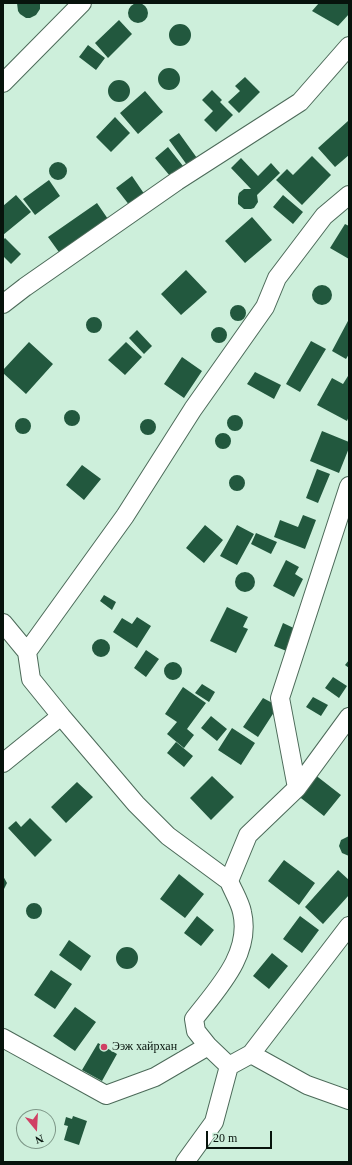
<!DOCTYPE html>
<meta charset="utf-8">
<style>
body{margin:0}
#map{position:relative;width:352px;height:1165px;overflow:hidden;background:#cdefdb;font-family:Georgia,serif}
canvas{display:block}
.frame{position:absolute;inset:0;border:4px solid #07130c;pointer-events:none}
.north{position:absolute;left:16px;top:1109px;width:40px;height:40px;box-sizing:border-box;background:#cdefdb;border:1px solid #7e9788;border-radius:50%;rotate:162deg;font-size:11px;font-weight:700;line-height:16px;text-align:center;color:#07130c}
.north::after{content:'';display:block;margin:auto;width:14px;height:18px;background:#d04064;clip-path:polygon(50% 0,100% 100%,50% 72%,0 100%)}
.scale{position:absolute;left:206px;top:1131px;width:66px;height:18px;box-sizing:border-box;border:2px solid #07130c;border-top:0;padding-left:5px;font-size:12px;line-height:14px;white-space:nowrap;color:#07130c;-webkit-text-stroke:3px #cdefdb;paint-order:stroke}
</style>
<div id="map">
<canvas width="352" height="1165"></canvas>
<div class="frame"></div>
<div class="north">N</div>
<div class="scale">20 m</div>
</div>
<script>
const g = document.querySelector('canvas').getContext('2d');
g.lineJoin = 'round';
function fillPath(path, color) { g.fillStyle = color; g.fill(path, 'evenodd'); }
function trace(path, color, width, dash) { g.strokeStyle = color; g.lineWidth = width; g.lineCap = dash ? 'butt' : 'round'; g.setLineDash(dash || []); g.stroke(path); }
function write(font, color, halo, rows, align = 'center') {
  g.font = font + ' Georgia,serif'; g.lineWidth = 4; g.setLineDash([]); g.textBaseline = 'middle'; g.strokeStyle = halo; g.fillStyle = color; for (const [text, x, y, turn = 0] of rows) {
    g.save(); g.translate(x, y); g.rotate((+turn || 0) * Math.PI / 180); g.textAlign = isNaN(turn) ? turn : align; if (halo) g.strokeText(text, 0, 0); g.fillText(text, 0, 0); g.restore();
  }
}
const building = new Path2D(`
 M 17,3 L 40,3 L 40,9 L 36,15 L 30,18 L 26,18 L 20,14 L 18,11 Z
 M 319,3 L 349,3 L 349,14 L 338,26 L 312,11 Z
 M128 13a10 10 0 1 1 20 0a10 10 0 1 1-20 0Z
 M 119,20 L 132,34 L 108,58 L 95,43 Z
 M169 35a11 11 0 1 1 22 0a11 11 0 1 1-22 0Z
 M 88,45 L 105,58 L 96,70 L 79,57 Z
 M158 79a11 11 0 1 1 22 0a11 11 0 1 1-22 0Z
 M 245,77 L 260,92 L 239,113 L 228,102 L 240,91 L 235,86 Z
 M108 91a11 11 0 1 1 22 0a11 11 0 1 1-22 0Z
 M 212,90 L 222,100 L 220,102 L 233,115 L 216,132 L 204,120 L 213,111 L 202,100 Z
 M 145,91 L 163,112 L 138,134 L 120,113 Z
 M 115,117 L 130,133 L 111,152 L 96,137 Z
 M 348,121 L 349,123 L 349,155 L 335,167 L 318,148 Z
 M 179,133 L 197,158 L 187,165 L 169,140 Z
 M 168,147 L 183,166 L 170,176 L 155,158 Z
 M 312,156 L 331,175 L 302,205 L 276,180 L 287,169 L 293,175 Z
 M 241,158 L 258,176 L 271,163 L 280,173 L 257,195 L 258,202 L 254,208 L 251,209 L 244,209 L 238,204 L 238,197 L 239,193 L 244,189 L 251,189 L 231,168 Z
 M49 171a9 9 0 1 1 18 0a9 9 0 1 1-18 0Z
 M 132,176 L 145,195 L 130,206 L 116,188 Z
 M 49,180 L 60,196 L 35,215 L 23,199 Z
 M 16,195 L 31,212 L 3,235 L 3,206 Z
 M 283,195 L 303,212 L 293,224 L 273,207 Z
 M 97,203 L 110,222 L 61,255 L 48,237 Z
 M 252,217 L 272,240 L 245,263 L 225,241 Z
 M 345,224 L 349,226 L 349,259 L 330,248 Z
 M 5,238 L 21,254 L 11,264 L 3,256 L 3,240 Z
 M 186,270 L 207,292 L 181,315 L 161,294 Z
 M312 295a10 10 0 1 1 20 0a10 10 0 1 1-20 0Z
 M230 313a8 8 0 1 1 16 0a8 8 0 1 1-16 0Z
 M86 325a8 8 0 1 1 16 0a8 8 0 1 1-16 0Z
 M 349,319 L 349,354 L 346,359 L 332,351 Z
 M211 335a8 8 0 1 1 16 0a8 8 0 1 1-16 0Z
 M 137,330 L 152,346 L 144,354 L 129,338 Z
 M 311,341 L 326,349 L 300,392 L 286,384 Z
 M 29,342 L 53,364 L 26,394 L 3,373 L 3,370 Z
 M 126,342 L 142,357 L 125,375 L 108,360 Z
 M 182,357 L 202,371 L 184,398 L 164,384 Z
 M 255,372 L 281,385 L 274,399 L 247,384 Z
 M 348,376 L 349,377 L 349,416 L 347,421 L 317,405 L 332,378 L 343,384 Z
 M64 418a8 8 0 1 1 16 0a8 8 0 1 1-16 0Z
 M227 423a8 8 0 1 1 16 0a8 8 0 1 1-16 0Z
 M15 426a8 8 0 1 1 16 0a8 8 0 1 1-16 0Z
 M140 427a8 8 0 1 1 16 0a8 8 0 1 1-16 0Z
 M 322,431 L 349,442 L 349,448 L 339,473 L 310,461 Z
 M215 441a8 8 0 1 1 16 0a8 8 0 1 1-16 0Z
 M 82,465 L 101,479 L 84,500 L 66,485 Z
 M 317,469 L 330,474 L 318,503 L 306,498 Z
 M229 483a8 8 0 1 1 16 0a8 8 0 1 1-16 0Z
 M 303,515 L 316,520 L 305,549 L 274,537 L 280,520 L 298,527 Z
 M 205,525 L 223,540 L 204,563 L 186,548 Z
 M 237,525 L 254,534 L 237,565 L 220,556 Z
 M 256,533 L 277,542 L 271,554 L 251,544 Z
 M 286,560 L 299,567 L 295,574 L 303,579 L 294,597 L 273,586 Z
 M235 582a10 10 0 1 1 20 0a10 10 0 1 1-20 0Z
 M 104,595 L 116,602 L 112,610 L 100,601 Z
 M 227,607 L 248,617 L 243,627 L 248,629 L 236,653 L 210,641 Z
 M 137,617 L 151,626 L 137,648 L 113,632 L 122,618 L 132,624 Z
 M 283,623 L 298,630 L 289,652 L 274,646 Z
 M92 648a9 9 0 1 1 18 0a9 9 0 1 1-18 0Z
 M 146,650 L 159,659 L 146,677 L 134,668 Z
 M 349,660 L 349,668 L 345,665 Z
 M164 671a9 9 0 1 1 18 0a9 9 0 1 1-18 0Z
 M 333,677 L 347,686 L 339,698 L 325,688 Z
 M 202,684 L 215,692 L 209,702 L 195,693 Z
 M 183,687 L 206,703 L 187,729 L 194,735 L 184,748 L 167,734 L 177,722 L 165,714 Z
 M 313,697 L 328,705 L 321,716 L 306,707 Z
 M 263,698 L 278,706 L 258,737 L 243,727 Z
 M 211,716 L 227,729 L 217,741 L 201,728 Z
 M 232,728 L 255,743 L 241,765 L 218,750 Z
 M 176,742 L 193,756 L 184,767 L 167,753 Z
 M 314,774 L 341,795 L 324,816 L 297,795 Z
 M 212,776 L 234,797 L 211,820 L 190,798 Z
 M 77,782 L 93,797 L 66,823 L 51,807 Z
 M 30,818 L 52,840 L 35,857 L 8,828 L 16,821 L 21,827 Z
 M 349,836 L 349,856 L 342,853 L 339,846 L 341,840 Z
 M 284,860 L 315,883 L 299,905 L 268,881 Z
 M 338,870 L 349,880 L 349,895 L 323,924 L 305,907 Z
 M 179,874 L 204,894 L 185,918 L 160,899 Z
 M 3,876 L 7,883 L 3,891 Z
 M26 911a8 8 0 1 1 16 0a8 8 0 1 1-16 0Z
 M 197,916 L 214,930 L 201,946 L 184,933 Z
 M 300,916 L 319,930 L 302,953 L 283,939 Z
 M 69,940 L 91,956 L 81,971 L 59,955 Z
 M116 958a11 11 0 1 1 22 0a11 11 0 1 1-22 0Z
 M 272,953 L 288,966 L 269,989 L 253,976 Z
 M 51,970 L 72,984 L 55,1009 L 34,995 Z
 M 75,1007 L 96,1022 L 75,1051 L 53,1036 Z
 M 98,1043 L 117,1054 L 102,1081 L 82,1070 Z
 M 73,1116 L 87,1121 L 79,1145 L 64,1140 L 68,1126 L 64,1125 L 66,1117 L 72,1119 Z`);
const minor = new Path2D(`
 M 3,83 L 82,3
 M 3,304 L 25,287 L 177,181 L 300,102 L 349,46
 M 349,486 L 280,698 L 297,788 L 248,835 L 229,881 C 233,891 240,902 242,912 C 252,954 217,989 194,1019 L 196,1031 L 208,1046 L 229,1066 L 251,1054 L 307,1085 L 349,1100
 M 3,623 L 27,652 L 31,679 L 61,716 L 136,804 L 168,836 L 229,881
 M 27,652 L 125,516 L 193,409 L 265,307 L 277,278 L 324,216 L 349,195
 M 3,763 L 61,716
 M 297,788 L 349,717
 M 3,1038 L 106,1095 L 155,1077 L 208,1046
 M 251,1054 L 349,926
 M 185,1162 L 214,1122 L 229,1066`);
const markers = [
 [104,1047,4,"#d04064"]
];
const poiNames = [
 ["Ээж хайрхан",112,1047]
];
fillPath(building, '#22583e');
trace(minor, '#4c6a59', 20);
trace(minor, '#fff', 18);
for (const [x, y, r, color] of markers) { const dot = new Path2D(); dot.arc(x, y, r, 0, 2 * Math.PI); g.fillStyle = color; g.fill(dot); trace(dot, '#cdefdb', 1.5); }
write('12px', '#07130c', '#cdefdb', poiNames, 'left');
</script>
